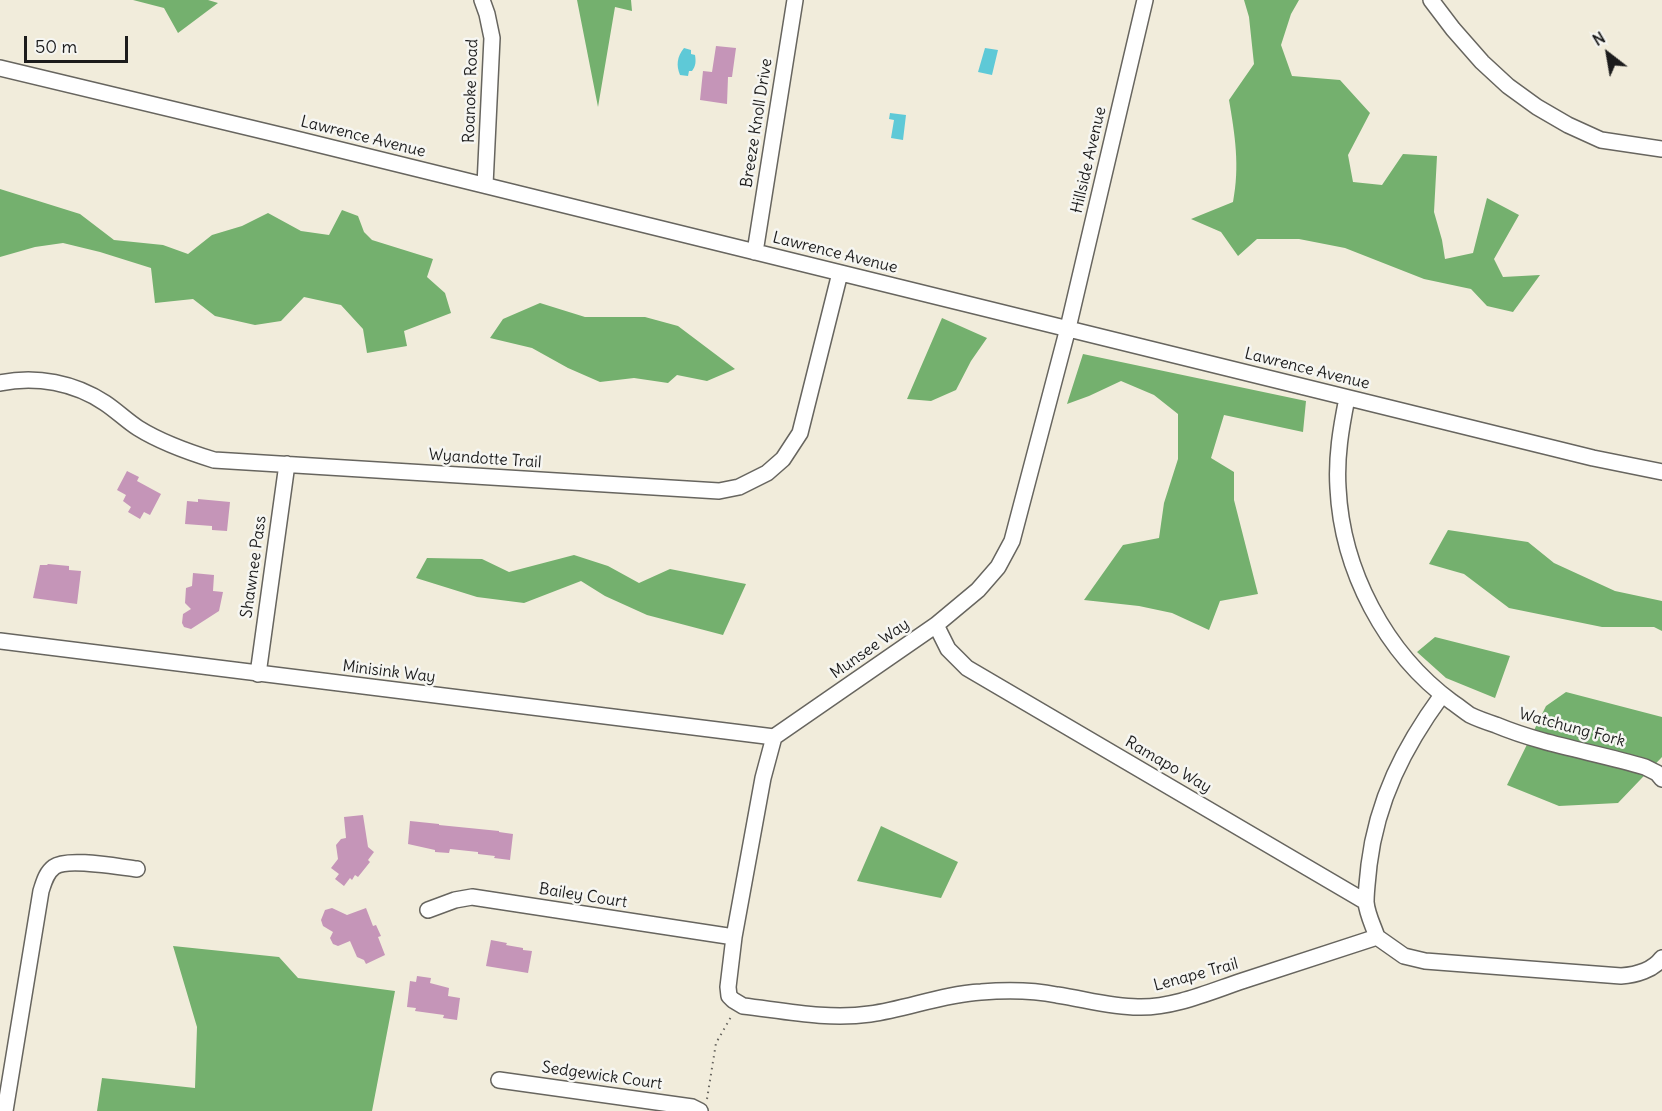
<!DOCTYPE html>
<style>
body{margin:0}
#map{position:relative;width:1662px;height:1111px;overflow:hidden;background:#f1ecdb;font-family:Delius,sans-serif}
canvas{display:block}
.north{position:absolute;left:1578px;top:24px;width:60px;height:60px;-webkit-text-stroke:4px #f6f6f2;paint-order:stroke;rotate:329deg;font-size:16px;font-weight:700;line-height:24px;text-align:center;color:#1c1c1c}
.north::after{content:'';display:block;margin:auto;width:21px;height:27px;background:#1c1c1c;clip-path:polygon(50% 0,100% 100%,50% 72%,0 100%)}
.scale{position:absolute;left:24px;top:36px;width:104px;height:27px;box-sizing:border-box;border:3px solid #1c1c1c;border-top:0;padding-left:8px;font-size:18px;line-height:21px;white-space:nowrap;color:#1c1c1c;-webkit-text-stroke:4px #f6f6f2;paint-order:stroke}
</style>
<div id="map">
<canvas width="1662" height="1111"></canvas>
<div class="north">N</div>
<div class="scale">50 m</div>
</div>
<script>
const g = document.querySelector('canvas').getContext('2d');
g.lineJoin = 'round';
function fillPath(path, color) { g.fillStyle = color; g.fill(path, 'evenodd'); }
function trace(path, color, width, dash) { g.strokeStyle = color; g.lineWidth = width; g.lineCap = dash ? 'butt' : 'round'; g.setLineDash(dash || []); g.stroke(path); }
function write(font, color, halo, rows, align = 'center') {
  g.font = font + ' Delius,sans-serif'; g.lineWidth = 5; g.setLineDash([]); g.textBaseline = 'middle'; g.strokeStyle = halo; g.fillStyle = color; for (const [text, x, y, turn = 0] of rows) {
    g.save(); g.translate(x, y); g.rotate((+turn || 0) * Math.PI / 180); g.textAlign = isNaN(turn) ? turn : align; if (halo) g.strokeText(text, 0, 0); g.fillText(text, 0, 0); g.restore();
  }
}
const forest = new Path2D(`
 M 133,0 L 208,0 L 218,3 L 178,33 L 164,8 Z
 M 577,0 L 631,0 L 632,11 L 615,7 L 598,107 Z
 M 1244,0 L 1299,0 L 1291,14 L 1281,45 L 1292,76 L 1340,80 L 1370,113 L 1348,155 L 1353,182 L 1382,185 L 1403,154 L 1437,156 L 1434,212 L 1442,240 L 1445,259 L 1473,253 L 1487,198 L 1519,215 L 1494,259 L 1503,277 L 1540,275 L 1513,312 L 1487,306 L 1471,289 L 1424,279 L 1345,248 L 1299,239 L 1257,239 L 1238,256 L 1221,232 L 1191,219 L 1233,202 C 1240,166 1235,135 1229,100 L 1254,64 L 1249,17 Z
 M 0,189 L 80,214 L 114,240 L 163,245 L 188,254 L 212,235 L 242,226 L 268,213 L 301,231 L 329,235 L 342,210 L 358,216 L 364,232 L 372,240 L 433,259 L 427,277 L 445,293 L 451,313 L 404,331 L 407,346 L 367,353 L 363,329 L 341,305 L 304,297 L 281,321 L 255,325 L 215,316 L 193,299 L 155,303 L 151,268 L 100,252 L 63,243 L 35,247 L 0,257 Z
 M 540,303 L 585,317 L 645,317 L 678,326 L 735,369 L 707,381 L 677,375 L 668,383 L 634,378 L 600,382 L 568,368 L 532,348 L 490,338 L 503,319 Z
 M 942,318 L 987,338 L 971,361 L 956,390 L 931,401 L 907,399 Z
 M 1083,354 L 1306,401 L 1303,432 L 1224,415 L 1211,458 L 1234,472 L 1234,500 L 1258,594 L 1220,601 L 1209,630 L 1172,613 L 1139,606 L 1084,600 L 1123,545 L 1159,538 L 1164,503 L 1178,459 L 1178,414 L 1154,395 L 1121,381 L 1089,396 L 1067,404 Z
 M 1448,530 L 1528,542 L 1554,563 L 1615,591 L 1662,601 L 1662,631 L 1654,627 L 1602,627 L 1509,608 L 1464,574 L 1429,564 Z
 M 574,555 L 608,566 L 639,583 L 670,569 L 746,584 L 723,635 L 647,615 L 605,596 L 581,581 L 524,603 L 477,597 L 416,578 L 427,558 L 482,559 L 509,572 Z
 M 1435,637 L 1510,656 L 1495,698 L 1446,678 L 1417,652 Z
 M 1566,692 L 1662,717 L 1662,757 L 1618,803 L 1559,806 L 1507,785 L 1546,706 Z
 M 881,826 L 958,862 L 941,898 L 857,881 Z
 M 173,946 L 279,957 L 298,978 L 395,991 L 372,1111 L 97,1111 L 102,1078 L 195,1088 L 197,1027 Z`);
const water = new Path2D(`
 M 684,48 L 691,50 L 691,54 L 695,55 C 696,61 696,66 692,71 L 689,71 L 688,76 L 680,75 C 676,65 677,57 684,48 Z
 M 985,48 L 998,50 L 992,75 L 978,72 Z
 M 890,113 L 906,115 L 903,140 L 891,138 L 894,120 L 889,119 Z`);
const building = new Path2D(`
 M 716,46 L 736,48 L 732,77 L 728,77 L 727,104 L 700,100 L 703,71 L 712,72 Z
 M 127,471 L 139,477 L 137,481 L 161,494 L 150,515 L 144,512 L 140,519 L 128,512 L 131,507 L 123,501 L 126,495 L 117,490 Z
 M 198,499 L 230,502 L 227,531 L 212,530 L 212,526 L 185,524 L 187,501 L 198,502 Z
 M 48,564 L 69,566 L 69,570 L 81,571 L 77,604 L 33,598 L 40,565 L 47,565 Z
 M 193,573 L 214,575 L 213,591 L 223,592 L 219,611 L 191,629 L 184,627 L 182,623 L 183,614 L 191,609 L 185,603 L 186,588 L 192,586 Z
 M 363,815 L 368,847 L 374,852 L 368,860 L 370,862 L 358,877 L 355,875 L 352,880 L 350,878 L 344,886 L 335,879 L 339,874 L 331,868 L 338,859 L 336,845 L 341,839 L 346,838 L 344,817 Z
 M 410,821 L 439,824 L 439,825 L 499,831 L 499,832 L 513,834 L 510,860 L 494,858 L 495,856 L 478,854 L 478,852 L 450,849 L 449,853 L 435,852 L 435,850 L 408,844 Z
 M 332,908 L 347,915 L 366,908 L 373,926 L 376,925 L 381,936 L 378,937 L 385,955 L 366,964 L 364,960 L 357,957 L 350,941 L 338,946 L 333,944 L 330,938 L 333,932 L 323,926 L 321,920 L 325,910 Z
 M 491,940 L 507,943 L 506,945 L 523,948 L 523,950 L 532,951 L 528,973 L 486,966 Z
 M 417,976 L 431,978 L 430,983 L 449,988 L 448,996 L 460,998 L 457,1020 L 443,1018 L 444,1015 L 415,1011 L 416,1008 L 407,1007 L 410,981 L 416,982 Z`);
const path = new Path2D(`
 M 707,1099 L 716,1043 L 731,1017`);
const minor = new Path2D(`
 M 482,0 L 487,14 L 492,38 L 485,185
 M 1145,0 L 1068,328 L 1012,541 L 998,567 L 978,590 L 936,625 L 774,737 L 763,778 L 734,937 L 728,987 L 729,996 L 733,1000 L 743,1006 C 785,1011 828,1020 870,1014 C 907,1009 943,994 981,992 C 1006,990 1032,990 1057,995 C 1084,999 1111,1007 1138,1007 C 1172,1008 1207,993 1239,982 C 1285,967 1331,952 1377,937 L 1404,956 L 1425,961 L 1621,976 C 1636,975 1653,970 1662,958
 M 1431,0 L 1453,29 L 1482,62 L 1508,86 L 1537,107 L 1568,125 L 1601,140 L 1662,149
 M 0,68 L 284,136 L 1593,458 L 1662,472
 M 755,252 L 795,0
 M 0,383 C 36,375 75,383 105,403 C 117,411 127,421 138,428 C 162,443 188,452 214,460 L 719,491 L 739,487 L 767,473 L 783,459 L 800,433 L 840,273
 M 1347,398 C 1341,428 1336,457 1338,488 C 1342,570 1385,653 1452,702 C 1458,706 1464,711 1470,715 C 1478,719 1487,722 1496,725 C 1544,745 1595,752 1645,767 L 1657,773 L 1662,779
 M 936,625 L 948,649 L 967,668 L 1366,902
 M 0,641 L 774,737
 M 258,674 L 287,464
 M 428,910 L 455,900 L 472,897 L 734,937
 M 1377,937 C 1373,925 1367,914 1366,902 C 1366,890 1368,877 1369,865 C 1377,800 1404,747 1442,695
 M 499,1080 L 692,1107 L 700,1111
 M 5,1111 L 41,891 C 44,882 46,873 54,867 C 67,857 119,867 137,869`);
const streetNames = [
 ["Roanoke Road",471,91,-88],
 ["Breeze Knoll Drive",757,123,-81],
 ["Lawrence Avenue",363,137,14],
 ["Hillside Avenue",1089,160,-77],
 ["Lawrence Avenue",835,253,14],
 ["Lawrence Avenue",1307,369,14],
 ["Wyandotte Trail",485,459,4],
 ["Shawnee Pass",254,567,-82],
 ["Munsee Way",870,649,-35],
 ["Minisink Way",389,672,7],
 ["Watchung Fork",1572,728,15],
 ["Ramapo Way",1168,765,30],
 ["Bailey Court",583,896,9],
 ["Lenape Trail",1196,975,-15],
 ["Sedgewick Court",602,1076,8]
];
fillPath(forest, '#74b06e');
fillPath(water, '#5ec9d7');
fillPath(building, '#c595b8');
trace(minor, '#67655f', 18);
trace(path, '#67655f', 2, [1.5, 4.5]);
trace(minor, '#fff', 15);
write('16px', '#1c1c1c', '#f6f6f2', streetNames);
</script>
